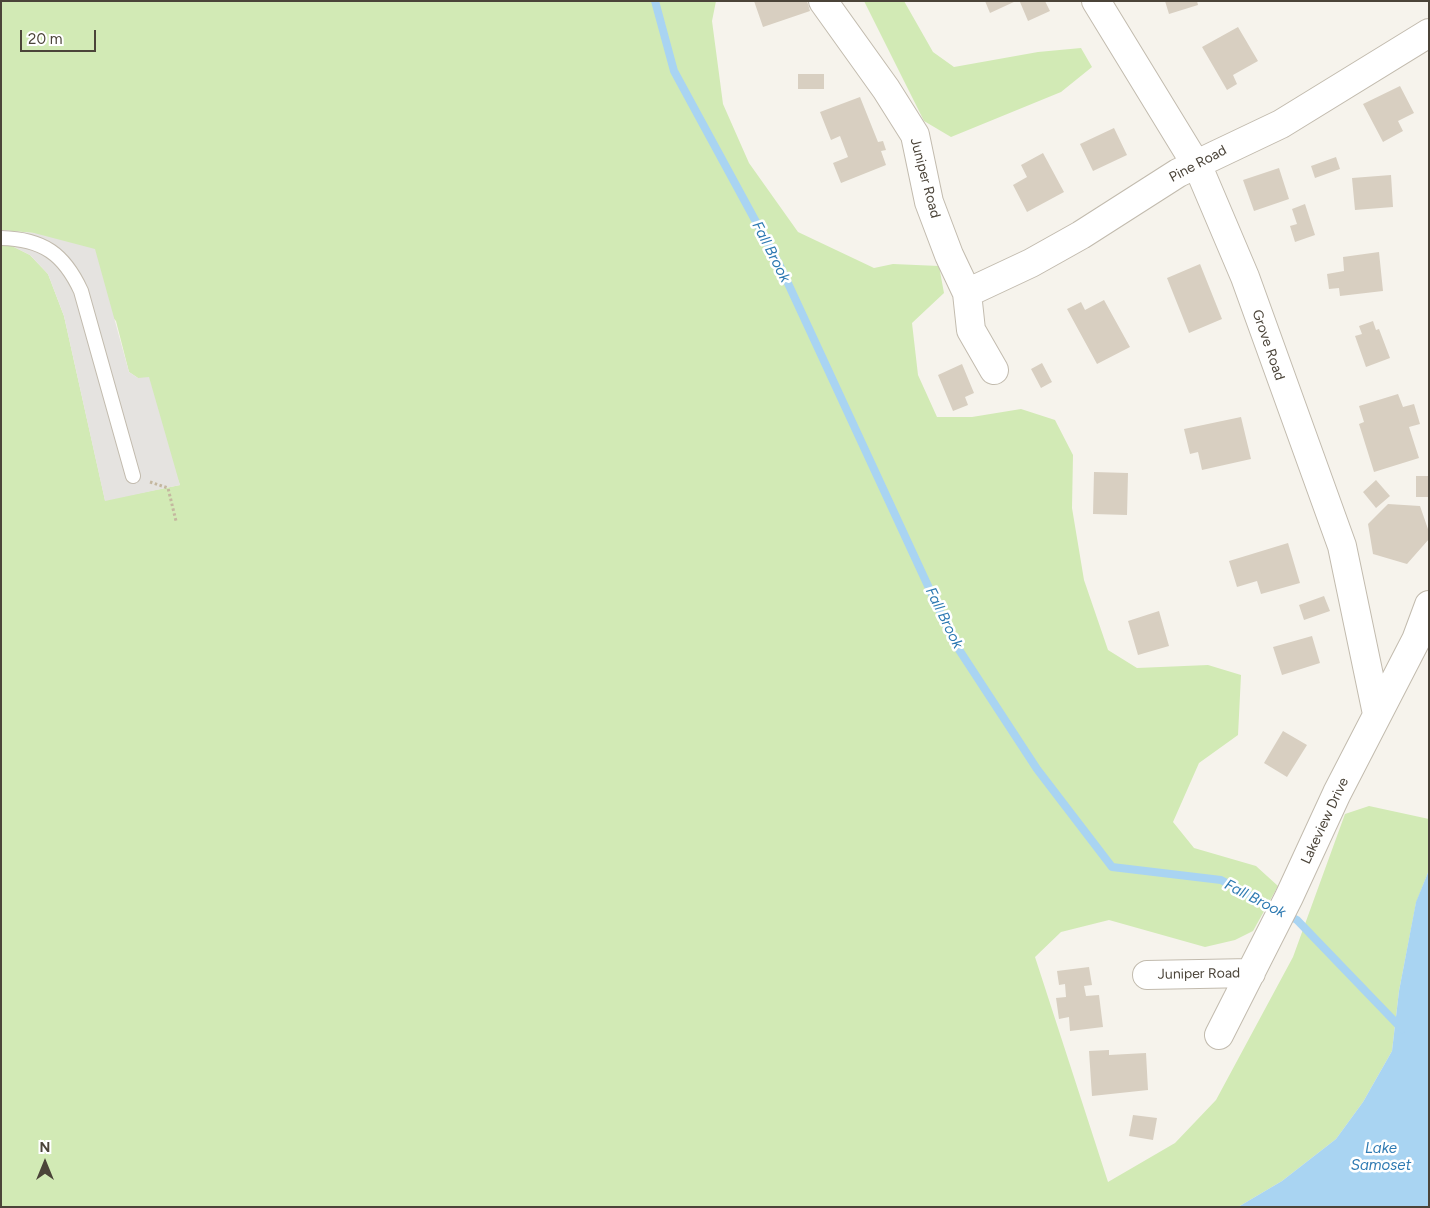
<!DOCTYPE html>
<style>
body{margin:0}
#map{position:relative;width:1430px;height:1208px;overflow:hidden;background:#f6f3ec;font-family:Figtree,sans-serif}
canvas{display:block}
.frame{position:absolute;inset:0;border:2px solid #4b4439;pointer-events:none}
.north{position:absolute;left:20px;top:1138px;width:50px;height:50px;-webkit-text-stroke:4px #fff;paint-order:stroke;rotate:0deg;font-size:14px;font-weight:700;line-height:20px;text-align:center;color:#4b4439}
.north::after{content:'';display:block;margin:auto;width:18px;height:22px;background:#4b4439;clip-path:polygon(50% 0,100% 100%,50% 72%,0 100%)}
.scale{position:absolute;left:20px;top:30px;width:76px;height:22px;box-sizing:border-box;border:2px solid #4b4439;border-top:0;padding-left:6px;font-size:15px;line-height:18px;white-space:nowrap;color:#4b4439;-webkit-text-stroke:4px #fff;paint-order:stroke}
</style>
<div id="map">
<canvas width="1430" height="1208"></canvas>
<div class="frame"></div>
<div class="north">N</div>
<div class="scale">20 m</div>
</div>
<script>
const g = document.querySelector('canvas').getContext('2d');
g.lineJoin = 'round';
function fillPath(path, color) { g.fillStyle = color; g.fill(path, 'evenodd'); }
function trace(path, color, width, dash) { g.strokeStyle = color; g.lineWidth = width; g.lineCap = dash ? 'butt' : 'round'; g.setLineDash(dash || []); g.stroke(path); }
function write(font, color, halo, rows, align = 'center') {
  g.font = font + ' Figtree,sans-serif'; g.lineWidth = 5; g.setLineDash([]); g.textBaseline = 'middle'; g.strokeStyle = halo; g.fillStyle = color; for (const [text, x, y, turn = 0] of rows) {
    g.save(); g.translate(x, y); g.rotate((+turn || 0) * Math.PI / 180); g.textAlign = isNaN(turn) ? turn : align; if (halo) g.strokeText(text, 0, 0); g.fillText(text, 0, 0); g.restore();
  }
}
const green = new Path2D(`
 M 1,1 L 716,1 L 712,21 L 723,104 L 749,163 L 798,232 L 874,268 L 893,264 L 939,266 L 944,293 L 912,323 L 918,375 L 937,417 L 972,417 L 1021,409 L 1055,420 L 1073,455 L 1072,508 L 1084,580 L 1108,650 L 1137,668 L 1208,665 L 1241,675 L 1238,735 L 1199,763 L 1173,822 L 1194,848 L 1256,866 L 1278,886 L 1253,931 L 1235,940 L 1205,947 L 1109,920 L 1061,932 L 1035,957 L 1108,1182 L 1175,1143 L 1216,1100 L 1293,957 L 1345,814 L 1369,806 L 1429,819 L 1429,870 L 1416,903 L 1399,991 L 1392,1051 L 1363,1102 L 1336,1139 L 1282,1181 L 1238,1207 L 1,1207 L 1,245 L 6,243 L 30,255 L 48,274 L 64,316 L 105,500 L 180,485 L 138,378 L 129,372 L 116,321 L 34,233 L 1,230 Z
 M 864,1 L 904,1 L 933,52 L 954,67 L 1038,52 L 1081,48 L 1092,67 L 1061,92 L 951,137 L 924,121 Z`);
const parking = new Path2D(`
 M 1,230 L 34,233 L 95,249 L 129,372 L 138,378 L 149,377 L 180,485 L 105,501 L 64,316 L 48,274 L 30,255 L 6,243 L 1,245 Z`);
const water = new Path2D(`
 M 1429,870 L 1429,1207 L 1238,1207 L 1282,1181 L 1336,1139 L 1363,1102 L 1392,1051 L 1399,991 L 1416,902 Z`);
const stream = new Path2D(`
 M 655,1 L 674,71 L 780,266 L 954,642 L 1037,769 L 1112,867 L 1221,880 L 1297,920 L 1402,1029`);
const building = new Path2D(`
 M 754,1 L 807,1 L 810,11 L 763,27 Z
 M 985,1 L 1016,1 L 990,13 Z
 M 1022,1 L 1045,1 L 1050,11 L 1028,21 L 1020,2 Z
 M 1165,1 L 1197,1 L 1198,5 L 1169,14 Z
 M 1238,27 L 1258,61 L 1233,75 L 1237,84 L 1227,90 L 1202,47 Z
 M 798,74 L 824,74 L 824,89 L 798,89 Z
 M 1400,86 L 1414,113 L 1398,121 L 1403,131 L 1383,142 L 1363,104 Z
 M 860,97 L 878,142 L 883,141 L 886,150 L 881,151 L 886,165 L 841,183 L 833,163 L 848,157 L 840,136 L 831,140 L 820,112 Z
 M 1114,128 L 1127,155 L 1093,171 L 1080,144 Z
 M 1043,153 L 1064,192 L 1027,212 L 1013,185 L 1027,177 L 1021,165 Z
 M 1336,157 L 1340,169 L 1315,178 L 1311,166 Z
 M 1279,168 L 1289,199 L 1254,211 L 1243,180 Z
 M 1391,175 L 1393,207 L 1355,210 L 1352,178 Z
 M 1305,204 L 1315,235 L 1295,242 L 1290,226 L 1297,224 L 1292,209 Z
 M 1379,252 L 1383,291 L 1340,296 L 1339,288 L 1329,289 L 1327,274 L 1344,271 L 1343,257 Z
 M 1200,264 L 1222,319 L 1189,333 L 1167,278 Z
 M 1104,300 L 1130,347 L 1097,364 L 1067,309 L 1081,302 L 1085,310 Z
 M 1373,321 L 1376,330 L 1379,329 L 1390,358 L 1366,367 L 1355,336 L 1362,334 L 1359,326 Z
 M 1042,363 L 1052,382 L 1041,388 L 1031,369 Z
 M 962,364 L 974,393 L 965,397 L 968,405 L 953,411 L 938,375 Z
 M 1398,394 L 1403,407 L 1414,404 L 1420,424 L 1409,427 L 1419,458 L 1374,472 L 1359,424 L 1364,422 L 1359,406 Z
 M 1241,417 L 1251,459 L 1202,470 L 1198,452 L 1190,454 L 1184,429 Z
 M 1094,472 L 1128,473 L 1127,515 L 1093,514 Z
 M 1416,476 L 1429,476 L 1429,497 L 1416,497 Z
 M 1376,480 L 1390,496 L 1376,508 L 1363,492 Z
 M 1388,504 L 1420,506 L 1429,532 L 1429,539 L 1407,564 L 1373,554 L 1368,524 Z
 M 1288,543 L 1300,583 L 1261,594 L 1257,581 L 1237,587 L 1229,561 Z
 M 1324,596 L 1330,611 L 1304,620 L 1299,605 Z
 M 1159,611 L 1169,646 L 1138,655 L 1128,621 Z
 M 1312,636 L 1320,663 L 1282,675 L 1273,647 Z
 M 1283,731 L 1307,745 L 1287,777 L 1264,763 Z
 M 1089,967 L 1092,985 L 1084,986 L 1086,996 L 1099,995 L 1103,1027 L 1070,1031 L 1069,1017 L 1059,1019 L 1056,998 L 1066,997 L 1065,984 L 1059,985 L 1057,971 Z
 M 1109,1050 L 1109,1055 L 1146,1053 L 1148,1090 L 1092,1096 L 1089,1051 Z
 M 1133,1115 L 1157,1118 L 1153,1140 L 1129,1136 Z`);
const path = new Path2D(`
 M 150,482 L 168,488 L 176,521`);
const lane = new Path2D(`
 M 1,238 C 43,239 64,254 81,291 L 133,476`);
const street = new Path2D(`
 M 823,1 L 886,89 L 915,135 L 929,202 L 949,255 L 967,293 L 971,330 L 994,370
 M 1096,1 L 1200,171 L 1245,277 L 1342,546 L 1377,714
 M 967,293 L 1031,263 L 1081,235 L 1178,173 L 1281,124 L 1429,33
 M 1147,975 L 1251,973
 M 1219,1035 L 1289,897 L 1337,793 L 1416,640 L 1429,605`);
const streetNames = [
 ["Pine Road",1198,164,-28],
 ["Juniper Road",925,178,75],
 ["Grove Road",1268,345,71],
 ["Lakeview Drive",1325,821,-65],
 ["Juniper Road",1199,974,-1]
];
const waterNames = [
 ["Fall Brook",771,252,63],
 ["Fall Brook",944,618,64],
 ["Fall Brook",1255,899,27],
 ["Lake",1381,1149],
 ["Samoset",1381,1166]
];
fillPath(green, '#d2eab5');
fillPath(parking, '#e5e3e0');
fillPath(water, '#a9d4f2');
trace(stream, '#a9d4f2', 8);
fillPath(building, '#d8cfc1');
trace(lane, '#c2bbae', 16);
trace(street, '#c2bbae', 30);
trace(path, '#c4b79f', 3, [2.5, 2.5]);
trace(lane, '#fff', 14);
trace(street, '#fff', 28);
write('14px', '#4b4439', '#fff', streetNames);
write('italic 15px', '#2e7ab2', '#fff', waterNames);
</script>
